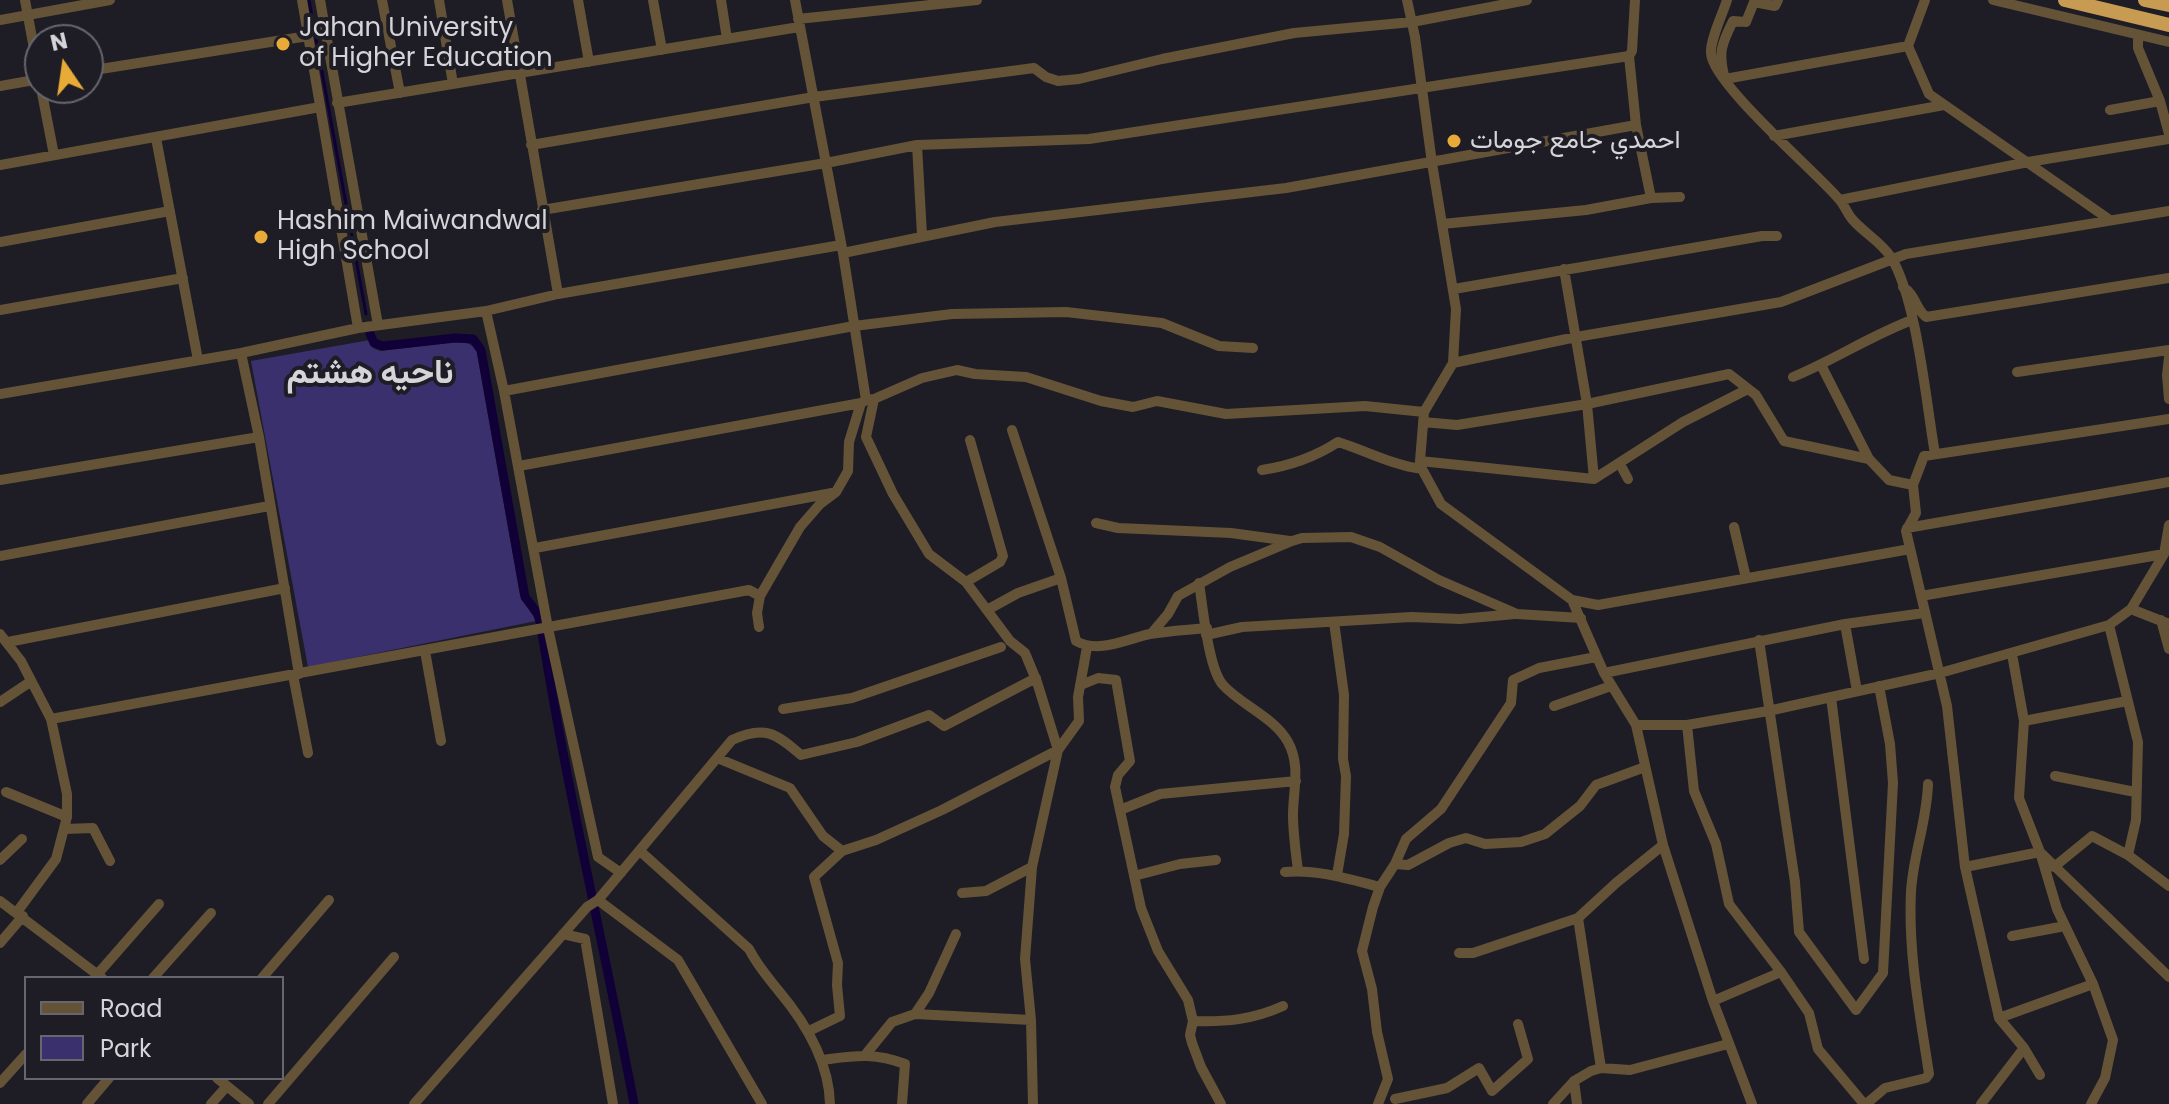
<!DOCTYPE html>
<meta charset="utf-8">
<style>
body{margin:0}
#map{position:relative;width:2169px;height:1104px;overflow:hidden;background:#1e1d25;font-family:Poppins,sans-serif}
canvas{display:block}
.legend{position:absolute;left:24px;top:976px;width:260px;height:104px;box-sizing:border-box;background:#1e1d25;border:2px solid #67666d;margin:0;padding:10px 14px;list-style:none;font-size:24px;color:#d4d4d9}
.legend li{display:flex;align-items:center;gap:16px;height:40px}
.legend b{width:40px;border:2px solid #67666d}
.north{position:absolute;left:24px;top:24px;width:80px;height:80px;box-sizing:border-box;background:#1e1d25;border:2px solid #67666d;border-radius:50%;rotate:347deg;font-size:22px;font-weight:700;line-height:32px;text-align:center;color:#d4d4d9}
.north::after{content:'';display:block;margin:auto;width:28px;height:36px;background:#e9ab38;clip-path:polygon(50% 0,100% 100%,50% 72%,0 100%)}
</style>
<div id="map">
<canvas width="2169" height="1104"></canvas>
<ul class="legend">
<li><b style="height:10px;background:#645337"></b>Road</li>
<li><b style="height:22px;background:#3b306e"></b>Park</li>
</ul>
<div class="north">N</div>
</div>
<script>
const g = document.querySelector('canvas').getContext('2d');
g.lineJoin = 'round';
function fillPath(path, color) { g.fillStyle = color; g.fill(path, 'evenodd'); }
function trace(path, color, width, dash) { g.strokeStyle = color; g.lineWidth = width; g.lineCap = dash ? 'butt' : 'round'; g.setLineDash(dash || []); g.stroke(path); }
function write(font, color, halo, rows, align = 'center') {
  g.font = font + ' Poppins,Vazirmatn,sans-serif'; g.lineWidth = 8; g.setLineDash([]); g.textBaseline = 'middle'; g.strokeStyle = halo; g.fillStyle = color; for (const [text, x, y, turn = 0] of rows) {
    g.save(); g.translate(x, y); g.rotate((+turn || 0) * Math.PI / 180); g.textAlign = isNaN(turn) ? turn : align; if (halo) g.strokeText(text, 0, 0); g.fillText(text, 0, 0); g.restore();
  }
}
const green = new Path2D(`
 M 370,340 L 373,348 L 380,351 L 464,341 L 476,348 L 520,595 L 536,621 L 308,667 L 251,361 Z`);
const stream = new Path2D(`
 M 309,0 L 366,314`);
const canal = new Path2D(`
 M 370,334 L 374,343 L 383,346 L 455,338 L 473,339 L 481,350 L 525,597 L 538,614 L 541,626 C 566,787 604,945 634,1104`);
const minor = new Path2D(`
 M 25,0 L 40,81
 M 302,0 L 358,328
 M 320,0 L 378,325
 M 382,0 L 400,93
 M 439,0 L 453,84
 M 507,0 L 558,294
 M 578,0 L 589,62
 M 653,0 L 662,50
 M 721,0 L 727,39
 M 1407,0 L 1415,37 L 1432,163 L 1456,309 L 1453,363 L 1424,412 L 1420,461 L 1422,469 L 1441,504 L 1572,600 L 1604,673 L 1636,725 L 1687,725 L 1768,711 L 1940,673 L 2109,625 L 2131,609 L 2164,554 L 2169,525
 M 1635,0 L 1632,51 L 1629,56 L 1636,125 L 1651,198
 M 1727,0 C 1723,13 1710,40 1711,53 C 1711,82 1815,171 1838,198 C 1844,204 1847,213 1852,219 C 1864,233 1880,241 1891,257 C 1917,300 1926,402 1935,454
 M 1778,0 L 1775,6 L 1754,2 L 1746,22 L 1733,21 C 1721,45 1718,53 1725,79 L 1908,46
 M 1925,0 L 1908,46 L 1929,94 L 2110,220
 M 1993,0 L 2169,42
 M 798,19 L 977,0
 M 0,20 L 110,0
 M 2138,35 L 2138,48 L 2160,101 L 2169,134
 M 88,71 L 308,36
 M 0,86 L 40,79
 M 41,88 L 54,155
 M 337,103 L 799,27
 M 2110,110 L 2160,101
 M 1774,136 L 1944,105
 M 156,138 L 198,360
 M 531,145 L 814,97 L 1034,68 L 1046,77 L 1058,81 L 1079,79 L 1162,59 L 1294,33 L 1412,22 L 1527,0
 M 917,145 L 922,235
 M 0,165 L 320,107
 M 1840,200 L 2028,162 L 2169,139
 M 542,210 L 826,163 L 917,145 L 1089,139 L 1629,56
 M 1442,224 L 1586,210 L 1651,198 L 1680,197
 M 0,242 L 170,211
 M 843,253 L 995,222 L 1286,188 L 1636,125
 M 1564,269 L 1587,404 L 1594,479
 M 1903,287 C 1916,295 1915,308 1926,317 L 2169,278
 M 1454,289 L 1762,236 L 1777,236
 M 0,310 L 183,278
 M 486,311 L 504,391 L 548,628 L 598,857 L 621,873
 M 241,353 L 259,437 L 299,674
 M 2169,357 L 2167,375 L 2169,399
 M 1453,363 L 1576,337 L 1781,302 L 1906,254 L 2169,211
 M 1821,365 L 1869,459
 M 2017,372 L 2169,350
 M 1793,377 C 1834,360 1870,336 1912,320
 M 504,391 L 854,326 L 952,314 L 1066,312 L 1162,323 L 1219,346 L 1253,348
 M 0,394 L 241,353 L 358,328 L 486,311 L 558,294 L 841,245
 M 874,399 L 922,378 L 957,370 L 975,374 L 1026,377 L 1101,401 L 1133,407 L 1157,401 L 1226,414 L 1365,406 L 1424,412
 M 1423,422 L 1457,425 L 1587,404 L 1729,374 L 1756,395 L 1784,441 L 1869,459 L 1889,480 L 1913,485
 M 1012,430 L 1061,578 L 1076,641 C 1099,654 1126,639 1150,634 C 1169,631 1188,630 1207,628
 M 1420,461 L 1594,479 L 1683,422 L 1748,389
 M 1620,464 L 1628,479
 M 519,466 L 861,403
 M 1262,470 C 1289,466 1315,457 1338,442 C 1367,451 1392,465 1422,469
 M 0,480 L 259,437
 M 1096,523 L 1118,528 L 1231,533 L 1290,541
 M 1734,527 L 1746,578
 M 1907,528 L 2169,482
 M 535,548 L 832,493
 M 0,556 L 269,506
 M 966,582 L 1000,562 L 1003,556 L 970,440
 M 1199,583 C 1203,607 1208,668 1223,685 C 1241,705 1274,717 1288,742 C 1301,766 1293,790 1293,815 C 1293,834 1296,853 1298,871
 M 1921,596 L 2164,554
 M 1572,600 L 1598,605 L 1910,549
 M 2131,609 L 2169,624
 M 987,610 L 1018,593 L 1061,578
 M 2161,620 L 2169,649
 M 1334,622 L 1344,695 L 1343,759 L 1346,776 L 1344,834 L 1337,875
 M 1845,624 L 1857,691
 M 2109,625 L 2138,742 L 2136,820 L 2128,855
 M 759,627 L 757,613 L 760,596 L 800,527 L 820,504 L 836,492 L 848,471 L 849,442 L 861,403 L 866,400 L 843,253 L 795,0
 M 0,634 L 21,661 L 51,719 L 67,794 L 67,817 L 56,859 L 17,912
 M 1151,634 L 1168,614 L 1178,596 L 1230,567 L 1292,541 L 1302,538 L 1351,537 L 1380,547 L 1439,580 L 1517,614 L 1581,618
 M 1206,635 L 1242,627 L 1411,617 L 1460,619 L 1515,614
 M 1759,640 L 1795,882 L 1799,932 L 1856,1010 L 1883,973 L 1893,783 L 1890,744 L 1879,686
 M 8,642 L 285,588
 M 425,651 L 441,741
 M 2012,654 L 2024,721 L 2019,798 L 2040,852 L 2169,977
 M 1604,673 L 1845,624 L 1924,613
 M 293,675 L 308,753
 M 1081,685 L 1098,678 L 1116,680 L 1130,761 L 1118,775 L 1115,787 L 1141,908 L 1158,951 L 1188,1000 L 1193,1021 L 1190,1035 L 1192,1043 L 1201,1067 L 1221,1104
 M 1831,697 L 1864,959
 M 0,702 L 30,682
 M 1554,706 L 1611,686
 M 783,709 L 852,698 L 1001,647
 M 51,719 L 749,590 L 760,596
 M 2024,721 L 2127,701
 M 1636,725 L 1663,845 L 1713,1001 L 1752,1104
 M 1687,725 L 1694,791 L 1716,844 L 1729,904 L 1781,972 L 1809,1013 L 1818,1049 L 1864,1104
 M 717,758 L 790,788 L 823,836 L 842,851
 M 2055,776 L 2135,792
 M 6,792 L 67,817
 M 1120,810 L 1160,794 L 1296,781
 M 65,829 L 93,828 L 110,861
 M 640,851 L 749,949 C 757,965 767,976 778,990 C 805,1022 829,1061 830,1104
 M 0,860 L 22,839
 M 1395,864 L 1408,865 L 1449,843 L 1466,838 L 1485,844 L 1521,842 L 1545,834 L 1580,806 L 1596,785 L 1645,767
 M 1965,867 L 2040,852 L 2057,909 L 2093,984 L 2113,1040 L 2105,1078 L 2091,1104
 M 2054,867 L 2092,836 L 2128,855 L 2169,886
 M 1285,872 C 1317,869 1349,879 1380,887
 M 1134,876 L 1180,864 L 1216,860
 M 962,893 L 986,891 L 1032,867
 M 598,900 L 678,960 L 762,1104
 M 0,901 L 102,978
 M 1578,918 L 1601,1068
 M 563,934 L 585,939 L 613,1104
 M 2012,936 L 2065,926
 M 0,943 L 23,916
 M 1459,953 L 1473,953 L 1578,918 L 1616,883 L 1663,845
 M 95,977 L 159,904
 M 153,978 L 211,913
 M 262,978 L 329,900
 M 1713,1001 L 1781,972
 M 915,1014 L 1031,1020
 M 1999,1018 L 2093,984
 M 1193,1021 C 1226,1022 1252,1020 1283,1006
 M 809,1031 L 840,1016 L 837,985 L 838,963 L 814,877 L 842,851 L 876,840 L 942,810 L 1058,750 L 1037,682 L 1025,653 L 1010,641 L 966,582 L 929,554 L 893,494 L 866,437 L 874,399 L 866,400
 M 866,1054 L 892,1022 L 915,1014 L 929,993 L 956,934
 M 821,1060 C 854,1056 873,1052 905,1064 L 902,1104
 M 2040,1075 L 2024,1048 L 1999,1018 L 1965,867 L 1947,706 L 1906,531 L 1916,513 L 1913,485 L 1924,456 L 2169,419
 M 217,1078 L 249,1104
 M 1574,1081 L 1577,1104
 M 0,1083 L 26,1054
 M 1395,1099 L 1447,1088 L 1479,1068 L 1492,1091 L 1528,1059 L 1518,1024
 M 87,1104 L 109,1078
 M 211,1104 L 227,1086
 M 268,1104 L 394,957
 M 414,1104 L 587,907 L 598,900 L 732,740 C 764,725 776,733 801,755 L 857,742 L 929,715 L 944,726 L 1036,678
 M 1033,1104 L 1031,1020 L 1025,959 L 1032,867 L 1058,750 L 1079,721 L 1078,697 L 1087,647
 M 1378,1104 L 1388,1079 L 1377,1032 L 1372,989 L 1362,951 L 1373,907 L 1380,887 L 1395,864 L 1406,839 L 1441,809 L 1511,703 L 1513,680 L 1539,668 L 1596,657
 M 1553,1104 L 1574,1081 L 1591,1071 L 1601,1068 L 1630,1070 L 1728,1044
 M 1866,1104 L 1885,1088 L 1926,1078 L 1929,1074 C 1920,1014 1908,954 1911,892 C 1913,855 1927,821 1928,784
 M 1981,1104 L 2024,1048`);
const highway = new Path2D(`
 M 2065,0 L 2169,25
 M 2145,0 L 2169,5`);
const markers = [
 [283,44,8,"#e9ab38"],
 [1454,141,8,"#e9ab38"],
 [261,237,8,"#e9ab38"]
];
const poiNames = [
 ["Jahan University",299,29],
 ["of Higher Education",299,59],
 ["احمدي جامع جومات",1470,141],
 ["Hashim Maiwandwal",277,222],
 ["High School",277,252]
];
const districtNames = [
 ["ناحیه هشتم",370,374]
];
fillPath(green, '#3b306e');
trace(stream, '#110037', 3);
trace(canal, '#110037', 9);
trace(minor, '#645337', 10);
trace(highway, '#c79b52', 14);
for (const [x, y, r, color] of markers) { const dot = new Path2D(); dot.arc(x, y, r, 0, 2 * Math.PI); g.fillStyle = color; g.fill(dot); trace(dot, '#1e1d25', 3); }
write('26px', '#d4d4d9', '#1e1d25', poiNames, 'left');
write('bold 34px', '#d4d4d9', '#1e1d25', districtNames);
</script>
